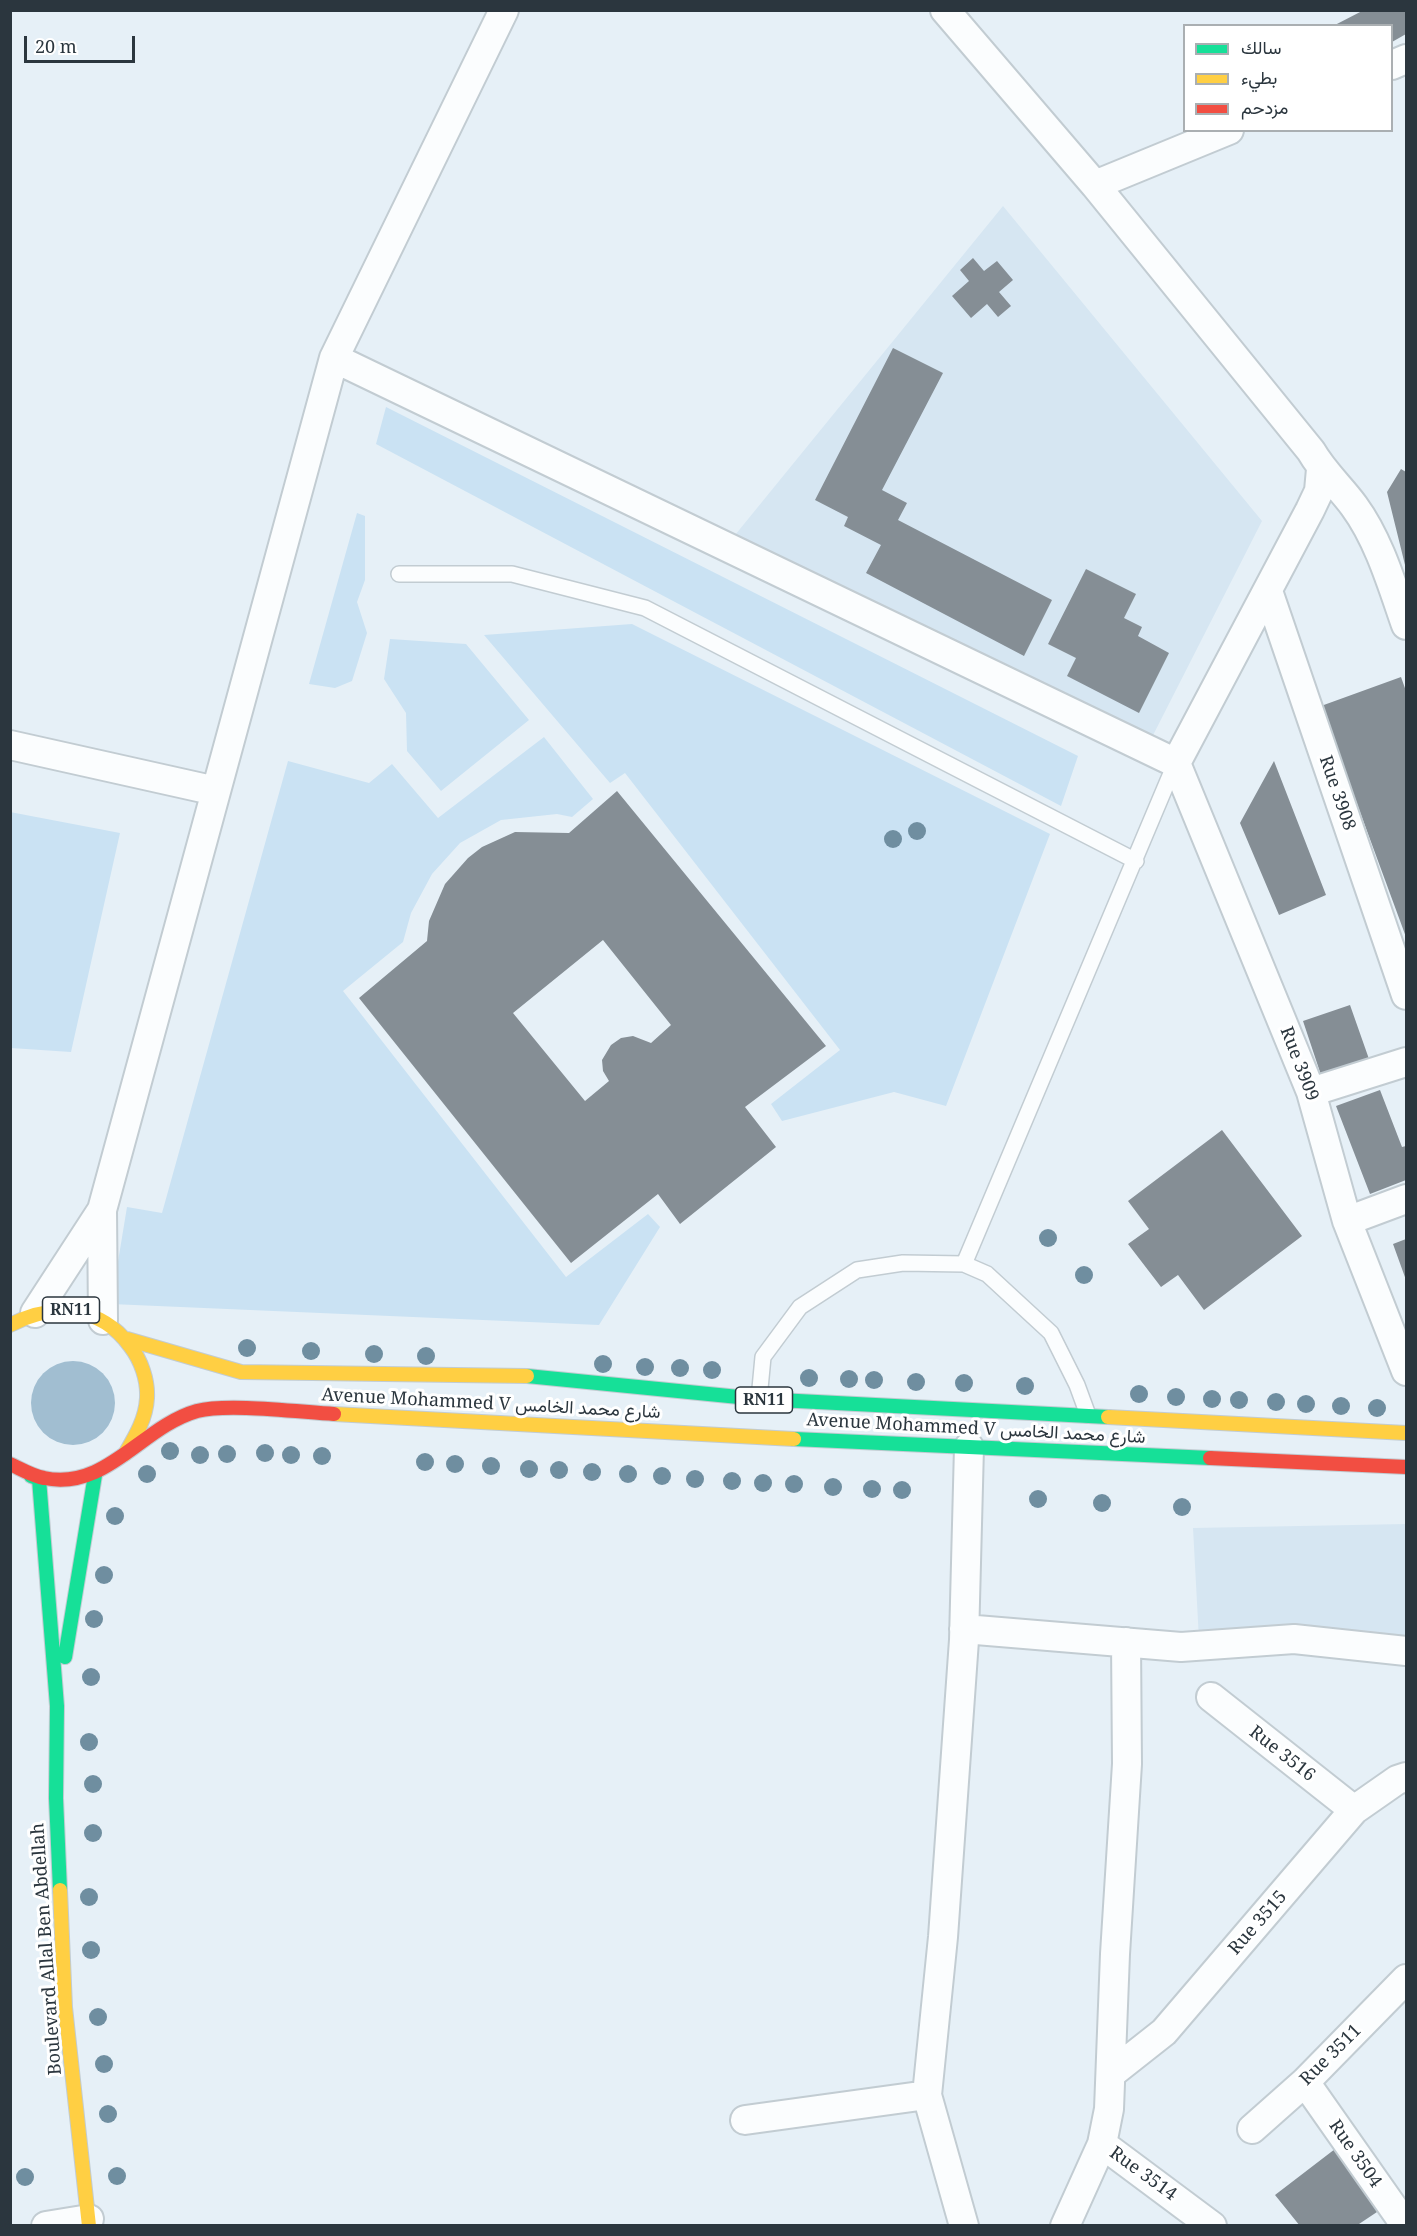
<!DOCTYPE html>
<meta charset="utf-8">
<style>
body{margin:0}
#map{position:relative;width:1417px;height:2236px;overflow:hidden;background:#e6f0f7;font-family:"Noto Serif",Vazirmatn,serif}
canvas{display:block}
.frame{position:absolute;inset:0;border:12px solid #2b363e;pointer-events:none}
.legend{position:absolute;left:1183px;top:24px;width:210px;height:108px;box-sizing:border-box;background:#fff;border:2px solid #aaafb2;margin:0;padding:8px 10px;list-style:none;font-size:18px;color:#2b363e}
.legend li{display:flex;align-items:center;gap:12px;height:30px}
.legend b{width:30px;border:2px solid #aaafb2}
.scale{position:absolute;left:24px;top:36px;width:111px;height:27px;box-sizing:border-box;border:3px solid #2b363e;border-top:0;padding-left:8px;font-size:18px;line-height:21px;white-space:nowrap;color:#2b363e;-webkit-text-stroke:4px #fff;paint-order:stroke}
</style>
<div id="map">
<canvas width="1417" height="2236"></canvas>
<div class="frame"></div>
<ul class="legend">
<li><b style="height:8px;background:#16e098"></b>سالك</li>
<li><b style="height:8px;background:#ffcf43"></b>بطيء</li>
<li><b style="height:8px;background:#f24e42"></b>مزدحم</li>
</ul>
<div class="scale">20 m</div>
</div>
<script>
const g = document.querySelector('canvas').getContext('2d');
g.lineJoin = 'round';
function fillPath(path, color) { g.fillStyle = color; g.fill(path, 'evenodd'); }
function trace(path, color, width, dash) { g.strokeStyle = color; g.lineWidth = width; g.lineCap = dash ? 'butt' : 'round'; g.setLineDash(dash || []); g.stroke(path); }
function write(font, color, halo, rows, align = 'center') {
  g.font = font + ' "Noto Serif",Vazirmatn,serif'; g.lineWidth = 6; g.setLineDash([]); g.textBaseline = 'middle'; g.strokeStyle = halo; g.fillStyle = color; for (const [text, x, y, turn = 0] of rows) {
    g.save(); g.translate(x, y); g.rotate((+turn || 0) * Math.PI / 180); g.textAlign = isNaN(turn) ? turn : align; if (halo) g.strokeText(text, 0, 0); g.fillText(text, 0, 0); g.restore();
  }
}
const built = new Path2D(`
 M 1003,206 L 1262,521 L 1147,747 L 731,540 Z
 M 1406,1524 L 1406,1662 L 1199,1640 L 1193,1528 Z`);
const green = new Path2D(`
 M 386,407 L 1078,756 L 1061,806 L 376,444 Z
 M 357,513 L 365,516 L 365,580 L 357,602 L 367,633 L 352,681 L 335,688 L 309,684 Z
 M 632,624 L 1050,834 L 946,1106 L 894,1092 L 782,1121 L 771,1104 L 840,1050 L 625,773 L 610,783 L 484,635 Z
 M 390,639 L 466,644 L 529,720 L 441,791 L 407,751 L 406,713 L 384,679 Z
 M 544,737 L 593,799 L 572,817 L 557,814 L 501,820 L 460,843 L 432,874 L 411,913 L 403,942 L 343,991 L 566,1277 L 648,1214 L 660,1227 L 599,1325 L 111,1304 L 127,1207 L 162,1213 L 288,761 L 369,783 L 392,764 L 438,818 Z
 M 10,812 L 120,833 L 71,1052 L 11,1048 Z`);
const water = new Path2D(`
 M31 1403a42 42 0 1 1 84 0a42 42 0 1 1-84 0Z`);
const building = new Path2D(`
 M 1364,10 L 1406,10 L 1406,34 L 1392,42 L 1392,26 L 1333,26 Z
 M 973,258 L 984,271 L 997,261 L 1013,280 L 999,292 L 1011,306 L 998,317 L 987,304 L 971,318 L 952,296 L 969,281 L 960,270 Z
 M 893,348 L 943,373 L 882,490 L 907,503 L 898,520 L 1052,600 L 1024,656 L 866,573 L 881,545 L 844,526 L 848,517 L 815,500 Z
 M 1401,469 L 1406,472 L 1406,569 L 1387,492 Z
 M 1086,569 L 1136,594 L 1124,618 L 1142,627 L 1138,636 L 1169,653 L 1139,713 L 1067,676 L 1076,658 L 1048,644 Z
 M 1401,677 L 1406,691 L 1406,937 L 1321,706 Z
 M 1274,761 L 1326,895 L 1279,915 L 1240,823 Z
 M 617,791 L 826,1046 L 745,1107 L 776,1147 L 680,1224 L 658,1194 L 571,1263 L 359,998 L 427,941 L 429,921 L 445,884 L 468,858 L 482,847 L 515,832 L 569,833 ZM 603,940 L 671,1025 L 651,1043 L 633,1036 L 621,1038 L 611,1045 L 602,1060 L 603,1071 L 609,1081 L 585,1101 L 513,1013 Z
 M 1350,1005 L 1369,1059 L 1321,1075 L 1303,1021 Z
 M 1380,1090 L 1402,1147 L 1406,1146 L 1406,1180 L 1370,1194 L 1336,1106 Z
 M 1222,1130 L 1302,1236 L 1204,1310 L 1178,1275 L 1161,1287 L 1128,1244 L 1149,1229 L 1128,1201 Z
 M 1406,1239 L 1406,1280 L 1393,1244 Z
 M 1335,2149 L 1380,2210 L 1356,2226 L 1300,2226 L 1275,2195 Z`);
const lane = new Path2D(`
 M 399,574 L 512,574 L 645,608 L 1136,861
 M 964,1264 L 1175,764
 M 759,1399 L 763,1357 L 800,1307 L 857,1270 L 903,1263 L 964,1264 L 987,1274 L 1051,1333 L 1077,1385 L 1088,1415`);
const street = new Path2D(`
 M 945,10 L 1095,185 L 1311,451 C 1323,472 1340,487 1354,506 C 1379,540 1392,585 1406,625
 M 1392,65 L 1406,59
 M 1095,185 L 1229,130
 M 334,358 L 1176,763
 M 1268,591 L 1406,995
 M 10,745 L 216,791
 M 1176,763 L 1311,1092 L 1347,1221 L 1406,1371
 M 1176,763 L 1310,510 L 1319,491 L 1321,469
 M 1311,1092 L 1406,1062
 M 1347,1221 L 1406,1199
 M 35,1313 L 102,1210
 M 103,1320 L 102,1210 L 334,358 L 504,10
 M 964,1629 L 1181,1647 L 1294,1639 L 1406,1651
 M 1211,1697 L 1354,1810
 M 1112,2073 L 1164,2032 L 1354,1810 L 1397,1780 L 1406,1777
 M 1305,2082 L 1406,2226
 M 745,2120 L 927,2095
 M 1252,2129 L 1305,2082 L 1406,1979
 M 1102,2144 L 1212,2226
 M 46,2226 L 89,2219
 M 964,2226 L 927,2095 L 943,1937 L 964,1640 L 969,1447
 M 1065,2226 L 1102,2144 L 1109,2109 L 1115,1954 L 1127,1764 L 1126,1642`);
const fast = new Path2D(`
 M 527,1376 L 759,1399 L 1108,1417
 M 794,1439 L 1210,1458
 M 31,1476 L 39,1479 L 57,1706 L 56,1798 L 60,1890
 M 65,1657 L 95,1475`);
const slow = new Path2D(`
 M 10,1325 C 52,1303 100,1305 130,1346 C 141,1360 148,1380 147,1398 C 146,1419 135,1437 125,1454
 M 127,1339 L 241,1372 L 527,1376
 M 334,1414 L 794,1439
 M 1108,1417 L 1406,1433
 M 60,1890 L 65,2007 L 89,2226`);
const jam = new Path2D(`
 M 1210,1458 L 1406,1467
 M 10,1464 C 21,1469 32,1476 44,1478 C 107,1491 141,1427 197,1411 C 228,1403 299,1412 334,1414`);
const trees = [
 [917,831],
 [893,839],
 [1048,1238],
 [1084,1275],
 [247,1348],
 [311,1351],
 [374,1354],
 [426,1356],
 [603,1364],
 [645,1367],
 [680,1368],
 [712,1370],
 [809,1378],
 [849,1379],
 [874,1380],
 [916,1382],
 [964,1383],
 [1025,1386],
 [1139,1394],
 [1176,1397],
 [1212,1399],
 [1239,1400],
 [1276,1402],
 [1306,1404],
 [1341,1406],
 [1377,1408],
 [170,1451],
 [265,1453],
 [227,1454],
 [200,1455],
 [291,1455],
 [322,1456],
 [425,1462],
 [455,1464],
 [491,1466],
 [529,1469],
 [559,1470],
 [592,1472],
 [147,1474],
 [628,1474],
 [662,1476],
 [695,1479],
 [732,1481],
 [763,1483],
 [794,1484],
 [833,1487],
 [872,1489],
 [902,1490],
 [1038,1499],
 [1102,1503],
 [1182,1507],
 [115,1516],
 [104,1575],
 [94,1619],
 [91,1677],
 [89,1742],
 [93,1784],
 [93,1833],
 [89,1897],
 [91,1950],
 [98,2017],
 [104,2064],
 [108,2114],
 [117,2176],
 [25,2177]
];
const shields = [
 [71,1310,57],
 [764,1400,57]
];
const shieldNames = [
 ["RN11",71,1310],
 ["RN11",764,1400]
];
const streetNames = [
 ["Rue 3908",1337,793,71],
 ["Rue 3909",1299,1064,69],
 ["Avenue Mohammed V شارع محمد الخامس",491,1404,3],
 ["Avenue Mohammed V شارع محمد الخامس",976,1429,3],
 ["Rue 3516",1282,1754,38],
 ["Rue 3515",1258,1923,-49],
 ["Boulevard Allal Ben Abdellah",47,1949,-94],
 ["Rue 3511",1331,2055,-45],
 ["Rue 3504",1355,2154,55],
 ["Rue 3514",1143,2174,36]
];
fillPath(built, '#d6e6f2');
fillPath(green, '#cae2f3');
fillPath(water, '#a1bed1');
fillPath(building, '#858e95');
trace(lane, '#c2ccd2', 18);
trace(street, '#c2ccd2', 32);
trace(fast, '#c2ccd2', 16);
trace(slow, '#c2ccd2', 16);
trace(jam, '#c2ccd2', 16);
trace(lane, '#fbfdfe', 15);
trace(street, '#fbfdfe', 28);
trace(fast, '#16e098', 14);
trace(slow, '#ffcf43', 14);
trace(jam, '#f24e42', 14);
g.fillStyle = '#6f8ea0';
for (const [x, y] of trees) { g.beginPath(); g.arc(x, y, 9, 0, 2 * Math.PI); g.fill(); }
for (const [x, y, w] of shields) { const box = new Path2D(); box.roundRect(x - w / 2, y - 13, w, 26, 4.5); g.fillStyle = '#fff'; g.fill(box); trace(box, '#2b363e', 1.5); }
write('bold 16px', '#2b363e', null, shieldNames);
write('18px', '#2b363e', '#fff', streetNames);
</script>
